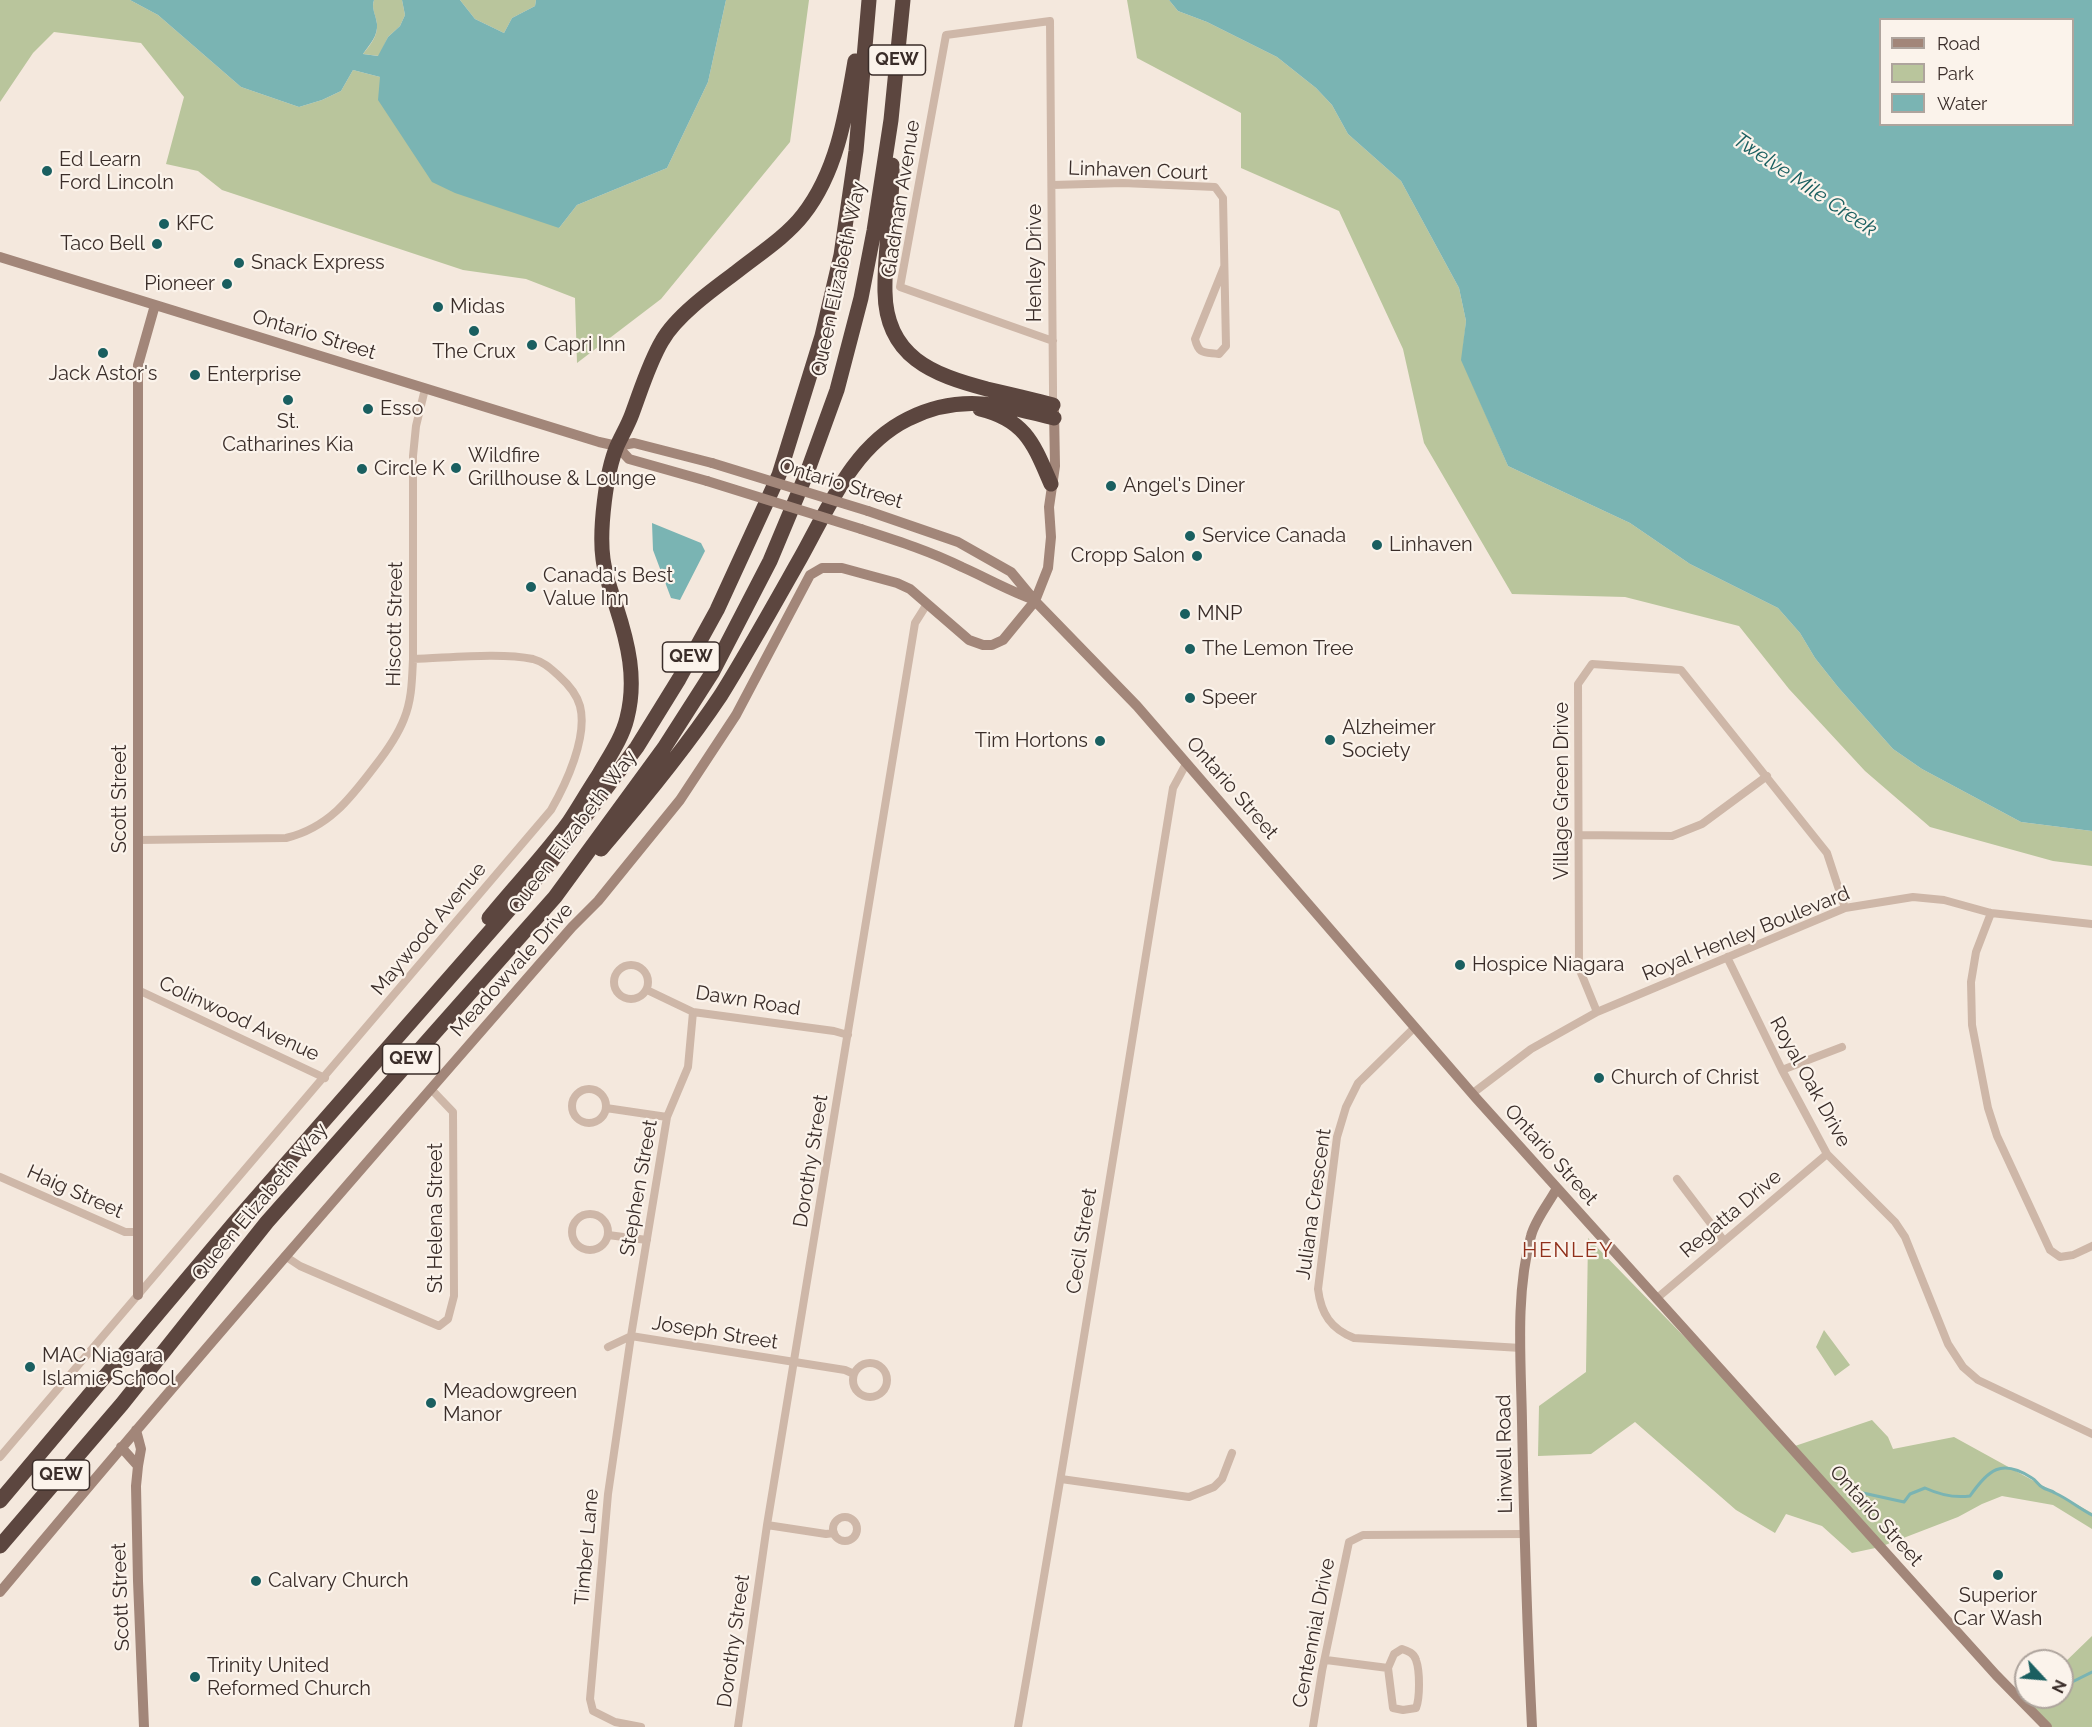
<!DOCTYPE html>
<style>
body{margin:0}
#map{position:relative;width:2092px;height:1727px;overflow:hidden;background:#f4e8dd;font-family:Raleway,sans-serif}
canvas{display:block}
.legend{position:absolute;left:1879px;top:18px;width:195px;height:108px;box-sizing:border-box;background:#fbf3eb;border:2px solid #aea49d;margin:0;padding:8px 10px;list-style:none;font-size:18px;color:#3a2d29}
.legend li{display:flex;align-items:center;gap:12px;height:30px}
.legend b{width:30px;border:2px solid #aea49d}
.north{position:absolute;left:2014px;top:1649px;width:60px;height:60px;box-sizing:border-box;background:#fbf3eb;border:2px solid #aea49d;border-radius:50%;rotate:116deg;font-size:16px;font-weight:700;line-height:24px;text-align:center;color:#3a2d29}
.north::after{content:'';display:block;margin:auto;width:21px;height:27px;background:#1a5f60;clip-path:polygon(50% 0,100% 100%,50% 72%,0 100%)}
</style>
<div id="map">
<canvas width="2092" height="1727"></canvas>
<ul class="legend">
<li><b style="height:8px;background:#a28679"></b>Road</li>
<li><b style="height:16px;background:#b9c59c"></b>Park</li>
<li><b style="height:16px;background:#7ab4b3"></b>Water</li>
</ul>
<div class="north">N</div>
</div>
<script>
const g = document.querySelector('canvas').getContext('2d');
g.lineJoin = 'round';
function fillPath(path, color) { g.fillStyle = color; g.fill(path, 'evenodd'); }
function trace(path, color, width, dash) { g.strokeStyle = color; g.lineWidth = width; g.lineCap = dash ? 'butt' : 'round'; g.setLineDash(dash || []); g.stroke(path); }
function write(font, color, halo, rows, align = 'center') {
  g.font = font + ' Raleway,sans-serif'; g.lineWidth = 4.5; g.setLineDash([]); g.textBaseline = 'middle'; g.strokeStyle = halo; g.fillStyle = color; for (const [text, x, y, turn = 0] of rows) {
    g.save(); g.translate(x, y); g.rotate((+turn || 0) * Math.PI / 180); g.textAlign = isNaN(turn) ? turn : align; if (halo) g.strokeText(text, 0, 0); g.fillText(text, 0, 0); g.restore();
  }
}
const green = new Path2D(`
 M 0,0 L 130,0 L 158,15 L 241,87 L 299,107 L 322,100 L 341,91 L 353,70 L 380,77 L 559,228 L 577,205 L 667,168 L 708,82 L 726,0 L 809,0 L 790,142 L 661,299 L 577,363 L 575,298 L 526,279 L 463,270 L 222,190 L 198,171 L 166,164 L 184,97 L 141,43 L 54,32 L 33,53 L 0,102 Z
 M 374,0 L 402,0 L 405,15 L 400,26 L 388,37 L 379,56 L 363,54 C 370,45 378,36 377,24 C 376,15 371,9 374,0 Z
 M 460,0 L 536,0 L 535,6 L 512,18 L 504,33 L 475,19 Z
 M 1127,0 L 1169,0 L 1178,11 L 1207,22 L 1277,57 L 1316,88 L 1332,105 L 1348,134 L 1401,181 L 1459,288 L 1466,321 L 1462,360 L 1508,466 L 1630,523 L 1690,564 L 1778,608 L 1800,633 L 1815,658 L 1838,687 L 1893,749 L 1922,769 L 2021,822 L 2092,831 L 2092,866 L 2053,861 L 1930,827 L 1865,771 L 1789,689 L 1739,626 L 1625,597 L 1512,594 L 1424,443 L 1403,349 L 1339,211 L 1241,168 L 1241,113 L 1137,58 Z
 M 1588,1238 L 1792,1447 L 1872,1420 L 1888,1437 L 1893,1449 L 1954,1437 L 2092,1513 L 2092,1529 L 2053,1505 L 2002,1496 L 1982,1504 L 1958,1517 L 1880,1547 L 1852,1553 L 1822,1526 L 1786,1514 L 1775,1533 L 1736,1510 L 1635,1422 L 1591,1454 L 1538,1456 L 1539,1406 L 1586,1372 Z
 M 1824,1330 L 1850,1365 L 1835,1376 L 1816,1347 Z
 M 2092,1636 L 2092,1727 L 2047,1727 L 2023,1703 L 2029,1697 L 2062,1697 L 2062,1665 Z`);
const water = new Path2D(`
 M 130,0 L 374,0 C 371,8 376,15 377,24 C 378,36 370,44 363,54 L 378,56 L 388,37 L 400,26 L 405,15 L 402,0 L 460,0 L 475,19 L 504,33 L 512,18 L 535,6 L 536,0 L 726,0 L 708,82 L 667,168 L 577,205 L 559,228 L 455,193 L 432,182 L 378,100 L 380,77 L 353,70 L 341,91 L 322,100 L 299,107 L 241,87 L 158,15 Z
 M 1169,0 L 2092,0 L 2092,831 L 2021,822 L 1922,769 L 1893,749 L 1838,687 L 1815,658 L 1800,633 L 1778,608 L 1690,564 L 1630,523 L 1508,466 L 1461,360 L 1466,321 L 1459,288 L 1401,181 L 1348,134 L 1332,105 L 1316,88 L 1277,57 L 1207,22 L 1178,11 ZM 1880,20 L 2072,20 L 2072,124 L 1880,124 Z
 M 652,523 L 701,543 L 705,551 L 680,600 L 671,598 L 653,550 Z`);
const stream = new Path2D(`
 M 1863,1493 L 1904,1502 L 1910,1494 L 1925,1488 C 1938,1494 1955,1498 1970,1496 C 1988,1470 2001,1458 2032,1478 C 2036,1480 2038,1485 2042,1487 C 2046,1490 2051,1490 2055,1493 C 2068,1499 2079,1508 2092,1515
 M 2062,1687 L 2092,1672`);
const street = new Path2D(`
 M 1052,185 L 1123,183 L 1215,187 L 1223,198 L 1226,346 L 1219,354 C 1204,352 1199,355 1195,339 L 1224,267
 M 1053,341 L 900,287 L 946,35 L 1050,21 L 1053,389 L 1053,405
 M 1579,835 L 1672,836 L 1702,824 L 1767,776
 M 138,840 L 286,838 C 328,828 350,799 375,766 C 386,752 397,737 404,719 C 412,700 412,679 413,659 L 413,456 L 416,426 L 425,389
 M 1991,913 L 1976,952 L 1971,982 L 1972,1025 L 1988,1108 L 1997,1136 L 2050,1250 L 2060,1257 L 2073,1255 L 2092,1246
 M 1727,957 L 1782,1070 L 1827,1154 L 1895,1222 L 1905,1237 L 1948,1344 L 1963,1367 L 1978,1380 L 2092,1434
 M614 982a17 17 0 1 1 34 0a17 17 0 1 1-34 0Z
 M 138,990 L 325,1078
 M 647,990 L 693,1012 L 834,1031 L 848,1035
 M 1597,1012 L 1579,968 L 1578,684 L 1592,664 L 1681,670 L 1827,853 L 1845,908
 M 1415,1027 L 1358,1083 L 1346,1107 L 1337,1137 L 1318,1289 C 1321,1314 1331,1329 1354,1338 L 1521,1348
 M 1782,1070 L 1842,1047
 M572 1106a17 17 0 1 1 34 0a17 17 0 1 1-34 0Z
 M 1473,1093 L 1531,1049 L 1597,1012 L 1845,908 L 1913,897 L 1944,900 L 1991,913 L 2092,924
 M 606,1108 L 667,1117
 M 0,1177 L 125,1232 L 138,1232
 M 1677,1179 L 1724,1241
 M572 1232a18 18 0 1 1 36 0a18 18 0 1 1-36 0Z
 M 608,1235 L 647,1240
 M 285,1256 L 300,1266 L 439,1326 L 448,1319 L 454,1296 L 453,1112 L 431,1089
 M 1656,1299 L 1827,1154
 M 631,1336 L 845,1370 L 854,1374
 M 608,1347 L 631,1336
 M853 1380a17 17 0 1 1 34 0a17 17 0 1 1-34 0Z
 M 0,1457 L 551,810 C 566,784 588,737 580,706 C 577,695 568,684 559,676 C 551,669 544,662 533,659 C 500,652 448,658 413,659
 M 1061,1479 L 1189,1497 L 1214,1487 L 1222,1479 L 1232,1453
 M833 1529a12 12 0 1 1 24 0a12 12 0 1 1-24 0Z
 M 767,1525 L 826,1534 L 834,1533
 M 1326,1660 L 1388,1668 L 1393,1708 L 1403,1710 L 1416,1708 C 1420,1698 1420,1671 1416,1660 C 1414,1653 1408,1651 1402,1649 L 1394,1654 L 1388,1668
 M 641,1727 L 615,1722 L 593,1711 L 590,1699 L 608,1494 L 631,1336 L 667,1117 L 688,1067 L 693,1012
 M 738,1727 L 767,1525 L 915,623 L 927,604
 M 1018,1727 C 1073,1415 1122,1101 1173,788 L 1186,764
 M 1313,1727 L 1322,1671 L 1349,1542 L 1363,1535 L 1524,1534`);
const secondary = new Path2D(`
 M 0,257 L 599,442 L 617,446 L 634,443 L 712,463
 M 617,446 L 629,459 L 707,481
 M 868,511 L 958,542 L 1011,572 L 1035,601 L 1137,706 L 1476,1098 L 1996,1675 L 2047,1727
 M 861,529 C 895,540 930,551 962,567 C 987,578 1009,591 1035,600
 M 138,1295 L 138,365 L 155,305
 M 136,1430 L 141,1449 L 138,1466
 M 121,1447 L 138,1466 L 136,1486 L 138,1581 L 144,1727
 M 0,1592 C 188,1367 380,1147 572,927 L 598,901 L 680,800 L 736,715 L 810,575 L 822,568 L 842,568 L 897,583 L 910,589 L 969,640 L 983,645 L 992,645 L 1003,640 L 1035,601 L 1048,568 L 1051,537 L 1049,507 L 1055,466 L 1054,411
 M 1532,1727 C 1527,1625 1524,1524 1522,1422 C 1521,1362 1515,1294 1531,1236 C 1535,1220 1549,1203 1557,1188`);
const highway = new Path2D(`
 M 892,165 C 893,207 884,250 885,292 C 886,357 933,375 987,389 C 1009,394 1031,399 1053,405
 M 980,409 C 1026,420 1034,445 1051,484
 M 601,849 C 643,800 685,749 721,695 C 749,650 775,603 801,557 C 829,507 853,446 908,419 C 960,393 1001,405 1054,418
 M 489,918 C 515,886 545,855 569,822 C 579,807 588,791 598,776 C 608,758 622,739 627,718 C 637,679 628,643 616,606 C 611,591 605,575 603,559 C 599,530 606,472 617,446 C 622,435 628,425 632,414 C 641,390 649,363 662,341 C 676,316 712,290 735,273 C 756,256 786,237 803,215 C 837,172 846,114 855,61
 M 0,1501 L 235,1222 L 551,862 L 637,747 L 679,679 L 717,610 L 779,475 L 822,336 L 841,255 L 856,151 L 869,0
 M 0,1546 L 122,1404 L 267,1222 L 555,897 L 664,748 L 712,673 L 770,561 L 808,470 L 837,390 L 861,298 L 874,231 L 891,120 L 903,0`);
const secondaryBridge = new Path2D(`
 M 712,463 L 868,511
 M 707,481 L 861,529`);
const markers = [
 [47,171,6,"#1a5f60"],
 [164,224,6,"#1a5f60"],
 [157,244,6,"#1a5f60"],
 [239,263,6,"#1a5f60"],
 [227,284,6,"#1a5f60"],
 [438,307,6,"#1a5f60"],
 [474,331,6,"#1a5f60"],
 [532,345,6,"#1a5f60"],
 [103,353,6,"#1a5f60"],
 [195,375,6,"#1a5f60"],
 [288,400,6,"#1a5f60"],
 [368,409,6,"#1a5f60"],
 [456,468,6,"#1a5f60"],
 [362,469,6,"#1a5f60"],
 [1111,486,6,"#1a5f60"],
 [1190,536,6,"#1a5f60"],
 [1377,545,6,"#1a5f60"],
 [1197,556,6,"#1a5f60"],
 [531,587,6,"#1a5f60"],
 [1185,614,6,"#1a5f60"],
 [1190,649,6,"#1a5f60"],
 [1190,698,6,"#1a5f60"],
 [1330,740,6,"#1a5f60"],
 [1100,741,6,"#1a5f60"],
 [1460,965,6,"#1a5f60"],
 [1599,1078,6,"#1a5f60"],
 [30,1367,6,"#1a5f60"],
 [431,1403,6,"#1a5f60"],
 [1998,1575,6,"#1a5f60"],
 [256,1581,6,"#1a5f60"],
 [195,1677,6,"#1a5f60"]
];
const shields = [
 [897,60,57],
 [691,657,57],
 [411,1059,57],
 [61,1475,57]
];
const shieldNames = [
 ["QEW",897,60],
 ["QEW",691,657],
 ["QEW",411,1059],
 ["QEW",61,1475]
];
const poiNames = [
 ["Ed Learn",59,160],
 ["Ford Lincoln",59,183],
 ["KFC",176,224],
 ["Taco Bell",145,244,"right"],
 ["Snack Express",251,263],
 ["Pioneer",215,284,"right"],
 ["Midas",450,307],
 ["Capri Inn",544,345],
 ["The Crux",474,352,"center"],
 ["Jack Astor's",103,374,"center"],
 ["Enterprise",207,375],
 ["Esso",380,409],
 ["St.",288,422,"center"],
 ["Catharines Kia",288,445,"center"],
 ["Wildfire",468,456],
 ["Grillhouse & Lounge",468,479],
 ["Circle K",374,469],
 ["Angel's Diner",1123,486],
 ["Service Canada",1202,536],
 ["Linhaven",1389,545],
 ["Cropp Salon",1185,556,"right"],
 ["Canada's Best",543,576],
 ["Value Inn",543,599],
 ["MNP",1197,614],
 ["The Lemon Tree",1202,649],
 ["Speer",1202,698],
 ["Alzheimer",1342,728],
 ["Society",1342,751],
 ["Tim Hortons",1088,741,"right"],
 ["Hospice Niagara",1472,965],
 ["Church of Christ",1611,1078],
 ["MAC Niagara",42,1356],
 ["Islamic School",42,1379],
 ["Meadowgreen",443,1392],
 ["Manor",443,1415],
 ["Calvary Church",268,1581],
 ["Superior",1998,1596,"center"],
 ["Car Wash",1998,1619,"center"],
 ["Trinity United",207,1666],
 ["Reformed Church",207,1689]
];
const streetNames = [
 ["Linhaven Court",1138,171,2],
 ["Gladman Avenue",901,199,-81],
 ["Henley Drive",1035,263,-90],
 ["Queen Elizabeth Way",839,279,-78],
 ["Ontario Street",314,335,17],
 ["Ontario Street",841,484,17],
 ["Hiscott Street",395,624,-89],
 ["Ontario Street",1232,788,49],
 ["Village Green Drive",1562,791,-90],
 ["Scott Street",120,799,-90],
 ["Queen Elizabeth Way",573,832,-53],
 ["Maywood Avenue",429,929,-50],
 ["Royal Henley Boulevard",1746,934,-22],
 ["Meadowvale Drive",512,970,-48],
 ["Dawn Road",748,1001,9],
 ["Colinwood Avenue",239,1019,25],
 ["Royal Oak Drive",1810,1082,61],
 ["Ontario Street",1551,1155,48],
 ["Dorothy Street",811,1161,-81],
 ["Stephen Street",639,1188,-80],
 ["Haig Street",75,1192,24],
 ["Queen Elizabeth Way",260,1202,-50],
 ["Juliana Crescent",1314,1204,-82],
 ["Regatta Drive",1731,1214,-40],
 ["St Helena Street",436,1218,-90],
 ["Cecil Street",1082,1241,-81],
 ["Joseph Street",715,1333,9],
 ["Linwell Road",1505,1454,-91],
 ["Ontario Street",1876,1516,48],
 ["Timber Lane",587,1547,-85],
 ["Scott Street",121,1597,-92],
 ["Centennial Drive",1314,1633,-79],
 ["Dorothy Street",734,1641,-82]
];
const waterNames = [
 ["Twelve Mile Creek",1805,185,34]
];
const neighbourhoodNames = [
 ["HENLEY",1568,1251]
];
fillPath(green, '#b9c59c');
fillPath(water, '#7ab4b3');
trace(stream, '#7ab4b3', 3);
trace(street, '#ceb7a8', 8);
trace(secondary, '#a28679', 10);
trace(highway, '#5c463f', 15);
trace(secondaryBridge, '#a28679', 10);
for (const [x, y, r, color] of markers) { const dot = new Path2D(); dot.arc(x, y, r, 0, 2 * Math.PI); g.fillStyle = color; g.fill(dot); trace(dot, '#fbf3eb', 2); }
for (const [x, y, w] of shields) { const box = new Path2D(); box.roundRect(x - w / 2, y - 15, w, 30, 4.5); g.fillStyle = '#fbf3eb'; g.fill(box); trace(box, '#3a2d29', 1.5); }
write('bold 18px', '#3a2d29', null, shieldNames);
write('20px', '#3a2d29', '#fbf3eb', poiNames, 'left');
write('20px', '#3a2d29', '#fbf3eb', streetNames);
write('italic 21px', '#1a5f60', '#fbf3eb', waterNames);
g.letterSpacing = '1.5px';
write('21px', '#90301b', '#fbf3eb', neighbourhoodNames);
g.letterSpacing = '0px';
</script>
